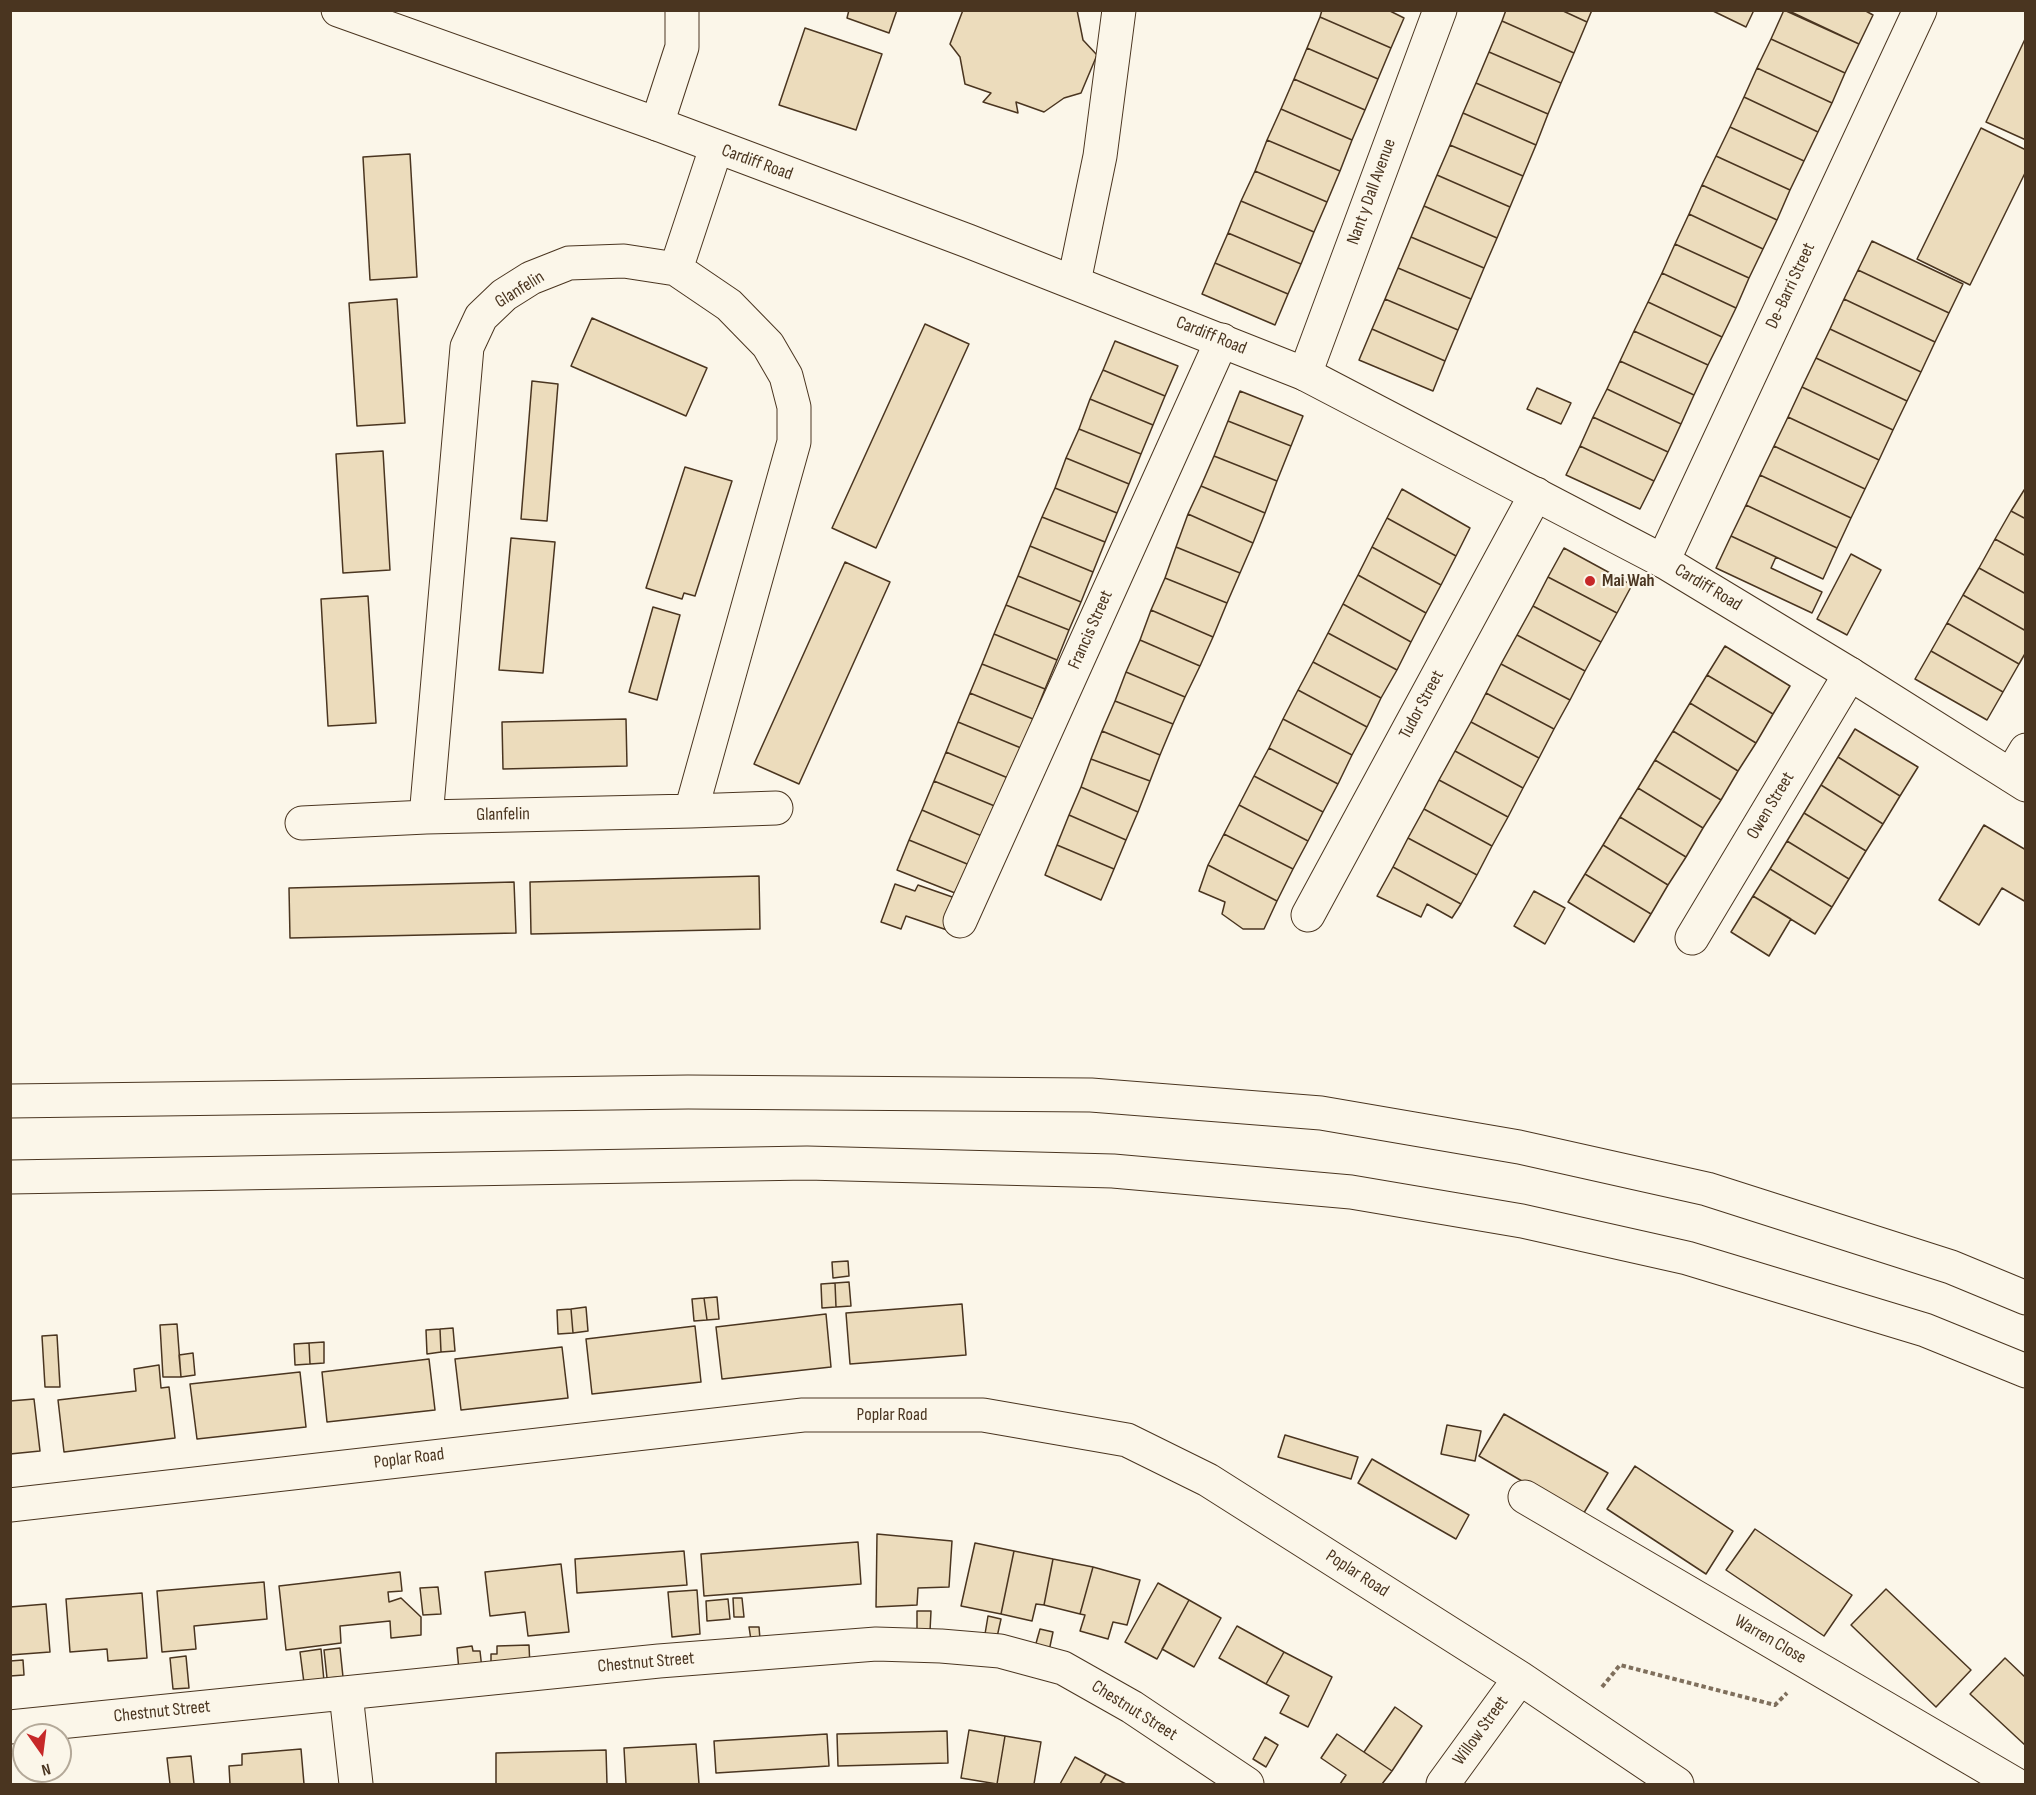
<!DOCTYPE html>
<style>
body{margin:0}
#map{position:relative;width:2036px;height:1795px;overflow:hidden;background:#fbf6e9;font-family:"Sofia Sans Condensed",sans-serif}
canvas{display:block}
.frame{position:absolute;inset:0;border:12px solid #4a3520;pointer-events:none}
.north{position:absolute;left:12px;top:1723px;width:60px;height:60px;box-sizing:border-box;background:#fbf6e9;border:2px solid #b4a999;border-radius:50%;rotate:166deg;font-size:16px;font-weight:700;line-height:24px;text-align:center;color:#4a3520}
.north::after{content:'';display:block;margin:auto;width:21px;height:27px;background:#c62828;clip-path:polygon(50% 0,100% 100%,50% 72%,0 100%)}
</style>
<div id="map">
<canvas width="2036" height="1795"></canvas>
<div class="frame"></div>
<div class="north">N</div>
</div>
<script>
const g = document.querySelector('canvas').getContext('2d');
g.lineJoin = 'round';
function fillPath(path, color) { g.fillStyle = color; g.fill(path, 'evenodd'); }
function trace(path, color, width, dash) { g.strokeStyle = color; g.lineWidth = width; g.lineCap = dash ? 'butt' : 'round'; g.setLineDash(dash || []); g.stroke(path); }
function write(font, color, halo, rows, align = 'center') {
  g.font = font + ' "Sofia Sans Condensed",sans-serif'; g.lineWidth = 4.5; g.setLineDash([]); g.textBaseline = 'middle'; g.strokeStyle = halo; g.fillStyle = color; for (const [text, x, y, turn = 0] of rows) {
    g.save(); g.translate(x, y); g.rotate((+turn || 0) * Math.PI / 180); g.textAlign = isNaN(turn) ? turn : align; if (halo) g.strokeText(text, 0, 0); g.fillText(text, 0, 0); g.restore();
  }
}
const building = new Path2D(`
 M 849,10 L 897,10 L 889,33 L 847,18 Z
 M 963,10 L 1077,10 L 1083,40 L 1097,55 L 1081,93 L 1064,98 L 1044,112 L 1016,102 L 1018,113 L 983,102 L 991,93 L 965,84 L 960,57 L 950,44 Z
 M 1322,10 L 1388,10 L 1404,18 L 1391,48 L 1320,17 Z
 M 1506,10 L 1561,10 L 1587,22 L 1574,53 L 1502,21 Z
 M 1561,10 L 1592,10 L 1587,22 Z
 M 1711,10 L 1754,10 L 1746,27 Z
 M 1784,10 L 1859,44 L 1845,73 L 1771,39 Z
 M 1787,10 L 1864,10 L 1873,15 L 1859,44 Z
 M 1320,17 L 1391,48 L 1378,79 L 1307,48 Z
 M 1502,21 L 1574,53 L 1561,83 L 1489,52 Z
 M 805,28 L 882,54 L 856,130 L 779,105 Z
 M 2026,37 L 2026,140 L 1986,122 Z
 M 1771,39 L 1845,73 L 1832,103 L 1757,68 Z
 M 1307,48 L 1378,79 L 1365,110 L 1294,79 Z
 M 1489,52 L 1561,83 L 1548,114 L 1476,83 Z
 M 1757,68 L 1832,103 L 1818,132 L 1744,97 Z
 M 1294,79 L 1365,110 L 1352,140 L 1281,109 Z
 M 1476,83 L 1548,114 L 1536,145 L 1463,113 Z
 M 1744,97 L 1818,132 L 1804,161 L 1730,127 Z
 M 1281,109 L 1352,140 L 1340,171 L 1267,140 Z
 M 1463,113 L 1536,145 L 1523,176 L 1450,145 Z
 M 1730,127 L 1804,161 L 1790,190 L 1716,156 Z
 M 1981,128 L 2026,150 L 2026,171 L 1970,285 L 1917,259 Z
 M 1267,140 L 1340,171 L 1327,202 L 1255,171 Z
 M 1450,145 L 1523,176 L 1510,207 L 1437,175 Z
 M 410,154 L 417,277 L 370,280 L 363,157 Z
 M 1716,156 L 1790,190 L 1777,220 L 1702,185 Z
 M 1255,171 L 1327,202 L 1314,232 L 1241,201 Z
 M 1437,175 L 1510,207 L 1497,238 L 1424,206 Z
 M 1702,185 L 1777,220 L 1763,249 L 1689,214 Z
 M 1241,201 L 1314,232 L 1301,264 L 1228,233 Z
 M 1424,206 L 1497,238 L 1484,268 L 1411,237 Z
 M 1689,214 L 1763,249 L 1749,278 L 1675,244 Z
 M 1228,233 L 1301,264 L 1288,294 L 1215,263 Z
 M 1411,237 L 1484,268 L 1471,299 L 1398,268 Z
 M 1872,241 L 1963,284 L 1949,313 L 1858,270 Z
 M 1675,244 L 1749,278 L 1736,308 L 1662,273 Z
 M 1215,263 L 1288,294 L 1275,325 L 1202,294 Z
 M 1398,268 L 1471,299 L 1458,330 L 1385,299 Z
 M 1858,270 L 1949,313 L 1935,342 L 1844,299 Z
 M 1662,273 L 1736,308 L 1722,337 L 1648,302 Z
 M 397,299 L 405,423 L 357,426 L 349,303 Z
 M 1385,299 L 1458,330 L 1445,361 L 1372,329 Z
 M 1844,299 L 1935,342 L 1921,372 L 1830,329 Z
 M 1648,302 L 1722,337 L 1708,365 L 1634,331 Z
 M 592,318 L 707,368 L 686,416 L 571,366 Z
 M 925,324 L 969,344 L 876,548 L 832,528 Z
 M 1372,329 L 1445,361 L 1433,391 L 1359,360 Z
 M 1830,329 L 1921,372 L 1907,401 L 1816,358 Z
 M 1634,331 L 1708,365 L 1694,395 L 1620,361 Z
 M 1115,341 L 1178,366 L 1165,396 L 1103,370 Z
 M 1816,358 L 1907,401 L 1893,430 L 1802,387 Z
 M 1620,361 L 1694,395 L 1681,424 L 1607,389 Z
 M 1103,370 L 1165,396 L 1153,425 L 1090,399 Z
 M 532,381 L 558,384 L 547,521 L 521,519 Z
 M 1802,387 L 1893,430 L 1879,460 L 1788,417 Z
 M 1537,388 L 1571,403 L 1561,424 L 1527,409 Z
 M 1607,389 L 1681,424 L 1668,452 L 1593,417 Z
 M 1240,391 L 1303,416 L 1291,446 L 1228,421 Z
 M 1090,399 L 1153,425 L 1141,454 L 1079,429 Z
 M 1593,417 L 1668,452 L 1654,481 L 1580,446 Z
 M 1788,417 L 1879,460 L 1865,489 L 1774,446 Z
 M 1228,421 L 1291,446 L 1277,481 L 1214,456 Z
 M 1079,429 L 1141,454 L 1129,484 L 1066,458 Z
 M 1580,446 L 1654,481 L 1640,509 L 1566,475 Z
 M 1774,446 L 1865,489 L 1851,518 L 1760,475 Z
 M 383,451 L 390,570 L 343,573 L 336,454 Z
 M 1214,456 L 1277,481 L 1265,513 L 1201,486 Z
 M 1066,458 L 1129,484 L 1117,513 L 1055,488 Z
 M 685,467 L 732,481 L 695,596 L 684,593 L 682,599 L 646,588 Z
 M 1760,475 L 1851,518 L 1837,548 L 1746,505 Z
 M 1201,486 L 1265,513 L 1253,543 L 1188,514 Z
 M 2026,487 L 2026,519 L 2011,511 Z
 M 1055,488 L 1117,513 L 1105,542 L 1042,517 Z
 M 1402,489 L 1470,528 L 1456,556 L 1387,518 Z
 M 1746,505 L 1837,548 L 1823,579 L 1731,536 Z
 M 2011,511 L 2026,519 L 2026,556 L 1995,539 Z
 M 1188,514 L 1253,543 L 1240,573 L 1176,547 Z
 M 1042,517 L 1105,542 L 1093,572 L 1030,546 Z
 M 1387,518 L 1456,556 L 1441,585 L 1372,547 Z
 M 1731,536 L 1776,557 L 1771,568 L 1822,592 L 1812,613 L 1716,568 Z
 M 511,538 L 555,542 L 543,673 L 499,670 Z
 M 1995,539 L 2026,556 L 2026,594 L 1979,568 Z
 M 1030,546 L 1093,572 L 1081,602 L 1018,576 Z
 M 1176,547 L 1240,573 L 1227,603 L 1165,578 Z
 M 1372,547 L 1441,585 L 1426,613 L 1358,575 Z
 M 1564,548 L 1632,585 L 1617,613 L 1548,577 Z
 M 1851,554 L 1881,570 L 1847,635 L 1817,619 Z
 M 845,562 L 890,582 L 799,784 L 754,764 Z
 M 1979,568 L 2026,594 L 2026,631 L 1963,595 Z
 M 1358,575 L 1426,613 L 1411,642 L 1343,604 Z
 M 1018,576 L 1081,602 L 1069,630 L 1006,605 Z
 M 1548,577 L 1617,613 L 1601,642 L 1533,606 Z
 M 1165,578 L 1227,603 L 1213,637 L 1151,610 Z
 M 1963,595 L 2026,631 L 2026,652 L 2019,664 L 1947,623 Z
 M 368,596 L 376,723 L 328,726 L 321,599 Z
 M 1343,604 L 1411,642 L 1397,670 L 1328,633 Z
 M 1006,605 L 1069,630 L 1057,660 L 994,634 Z
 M 1533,606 L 1601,642 L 1585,671 L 1517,635 Z
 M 653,607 L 680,615 L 657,700 L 629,692 Z
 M 1151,610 L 1213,637 L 1200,666 L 1140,640 Z
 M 1947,623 L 2019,664 L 2003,692 L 1931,651 Z
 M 1328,633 L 1397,670 L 1381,698 L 1313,662 Z
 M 994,634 L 1057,660 L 1045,689 L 982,664 Z
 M 1517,635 L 1585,671 L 1570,700 L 1501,664 Z
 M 1140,640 L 1200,666 L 1185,697 L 1126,672 Z
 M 1725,646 L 1790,686 L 1773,714 L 1707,675 Z
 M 1931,651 L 2003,692 L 1987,720 L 1915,679 Z
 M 1313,662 L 1381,698 L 1367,727 L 1298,690 Z
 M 982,664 L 1045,689 L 1033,719 L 970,693 Z
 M 1501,664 L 1570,700 L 1554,729 L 1486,693 Z
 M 1126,672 L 1185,697 L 1173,724 L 1115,701 Z
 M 1707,675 L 1773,714 L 1756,743 L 1690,703 Z
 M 1298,690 L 1367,727 L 1352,755 L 1283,719 Z
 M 970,693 L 1033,719 L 1021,748 L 958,722 Z
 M 1486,693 L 1554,729 L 1539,758 L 1471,722 Z
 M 1115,701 L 1173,724 L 1160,755 L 1102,731 Z
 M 1690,703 L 1756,743 L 1738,771 L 1673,731 Z
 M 626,719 L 627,766 L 503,769 L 502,722 Z
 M 1283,719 L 1352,755 L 1338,784 L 1269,748 Z
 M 958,722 L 1021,748 L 1008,778 L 946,752 Z
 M 1471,722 L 1539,758 L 1523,788 L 1455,751 Z
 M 1855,729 L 1918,767 L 1900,796 L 1838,757 Z
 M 1102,731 L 1160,755 L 1150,781 L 1091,759 Z
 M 1673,731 L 1738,771 L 1721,800 L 1655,760 Z
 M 1269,748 L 1338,784 L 1323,812 L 1254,776 Z
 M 1455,751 L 1523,788 L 1508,817 L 1439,780 Z
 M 946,752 L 1008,778 L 997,807 L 934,781 Z
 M 1838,757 L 1900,796 L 1883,824 L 1821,785 Z
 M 1091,759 L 1150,781 L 1138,812 L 1081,787 Z
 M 1655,760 L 1721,800 L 1703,828 L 1638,788 Z
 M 1254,776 L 1323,812 L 1308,841 L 1239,805 Z
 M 1439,780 L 1508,817 L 1492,846 L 1424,809 Z
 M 934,781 L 997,807 L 984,837 L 922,810 Z
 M 1821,785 L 1883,824 L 1866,851 L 1804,813 Z
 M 1081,787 L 1138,812 L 1126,840 L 1069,815 Z
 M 1638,788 L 1703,828 L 1686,857 L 1620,817 Z
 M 1239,805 L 1308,841 L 1293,869 L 1224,834 Z
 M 1424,809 L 1492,846 L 1477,875 L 1408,838 Z
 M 922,810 L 984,837 L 972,866 L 909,840 Z
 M 1804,813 L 1866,851 L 1849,879 L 1787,841 Z
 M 1069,815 L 1126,840 L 1114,869 L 1057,845 Z
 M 1620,817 L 1686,857 L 1668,885 L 1603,845 Z
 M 1984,825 L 2026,850 L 2026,902 L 2002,888 L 1979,925 L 1939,900 Z
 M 1224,834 L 1293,869 L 1277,901 L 1208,865 Z
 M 1408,838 L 1477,875 L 1461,904 L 1393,867 Z
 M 909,840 L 972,866 L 960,895 L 897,870 Z
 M 1787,841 L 1849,879 L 1832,907 L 1770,869 Z
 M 1057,845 L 1114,869 L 1101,900 L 1045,875 Z
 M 1603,845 L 1668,885 L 1651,914 L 1585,874 Z
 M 1208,865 L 1277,901 L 1264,929 L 1243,929 L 1222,914 L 1225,902 L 1199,891 Z
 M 1393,867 L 1461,904 L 1452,918 L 1427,904 L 1421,917 L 1377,896 Z
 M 1770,869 L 1832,907 L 1815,934 L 1753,896 Z
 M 1585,874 L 1651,914 L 1634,942 L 1568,902 Z
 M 759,876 L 760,929 L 531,934 L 530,882 Z
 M 514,882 L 516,933 L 290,938 L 289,888 Z
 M 895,884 L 915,891 L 918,885 L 958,899 L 947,930 L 906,916 L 901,929 L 881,922 Z
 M 1534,891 L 1565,908 L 1545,944 L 1514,926 Z
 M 1753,896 L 1791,919 L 1769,956 L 1731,932 Z
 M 848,1261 L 849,1276 L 833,1278 L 832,1262 Z
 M 849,1282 L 851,1306 L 836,1307 L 835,1283 Z
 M 835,1283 L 836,1307 L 822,1308 L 821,1284 Z
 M 717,1297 L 719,1319 L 707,1320 L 704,1298 Z
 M 704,1298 L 707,1320 L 694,1321 L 692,1299 Z
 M 962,1304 L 966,1355 L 850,1364 L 846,1313 Z
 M 586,1307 L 588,1331 L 573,1333 L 571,1309 Z
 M 571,1309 L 573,1333 L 558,1334 L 557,1310 Z
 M 826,1314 L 831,1367 L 722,1379 L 716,1327 Z
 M 177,1324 L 181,1377 L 163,1377 L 160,1325 Z
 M 695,1326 L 701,1382 L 592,1394 L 586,1339 Z
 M 453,1328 L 455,1351 L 441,1352 L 440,1329 Z
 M 440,1329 L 441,1352 L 427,1354 L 426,1330 Z
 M 57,1335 L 60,1387 L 45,1387 L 42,1336 Z
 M 324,1342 L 324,1363 L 310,1364 L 309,1343 Z
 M 309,1343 L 310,1364 L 295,1365 L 294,1344 Z
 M 562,1347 L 568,1398 L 461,1410 L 455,1359 Z
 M 193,1353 L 195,1375 L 181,1377 L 179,1355 Z
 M 429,1359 L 435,1410 L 327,1422 L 322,1372 Z
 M 159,1365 L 161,1388 L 169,1387 L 175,1438 L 64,1452 L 58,1400 L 136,1391 L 134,1369 Z
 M 300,1372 L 306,1427 L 197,1439 L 190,1384 Z
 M 34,1399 L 40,1451 L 10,1454 L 10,1401 Z
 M 1504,1414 L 1608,1473 L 1582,1516 L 1479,1456 Z
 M 1447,1425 L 1481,1431 L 1475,1461 L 1441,1454 Z
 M 1285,1435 L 1358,1457 L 1351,1479 L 1278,1457 Z
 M 1372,1459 L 1469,1515 L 1456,1539 L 1358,1483 Z
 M 1635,1466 L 1733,1531 L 1706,1574 L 1607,1509 Z
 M 1755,1529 L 1852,1595 L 1824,1636 L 1726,1570 Z
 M 877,1534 L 952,1541 L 949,1587 L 918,1588 L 917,1605 L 876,1607 Z
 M 858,1542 L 861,1584 L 704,1596 L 701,1554 Z
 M 975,1543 L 1014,1551 L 1001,1614 L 961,1606 Z
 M 684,1551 L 687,1585 L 577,1593 L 575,1559 Z
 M 1014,1551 L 1053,1559 L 1044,1605 L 1036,1604 L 1032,1621 L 1001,1614 Z
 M 1053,1559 L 1093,1567 L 1080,1614 L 1044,1605 Z
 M 561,1564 L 569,1632 L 528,1636 L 525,1612 L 490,1616 L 485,1572 Z
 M 1093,1567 L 1140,1580 L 1127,1625 L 1113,1622 L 1108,1639 L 1080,1631 L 1085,1615 L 1080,1614 Z
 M 400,1572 L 402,1591 L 388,1592 L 389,1602 L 401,1598 L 421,1617 L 421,1635 L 391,1638 L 390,1621 L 340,1626 L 341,1643 L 286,1650 L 279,1586 Z
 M 264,1582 L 267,1619 L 194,1626 L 196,1649 L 162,1652 L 157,1591 Z
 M 1158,1583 L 1189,1600 L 1157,1659 L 1125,1642 Z
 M 438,1587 L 441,1614 L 423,1615 L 420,1588 Z
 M 1886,1589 L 1971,1670 L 1936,1707 L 1851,1625 Z
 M 697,1590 L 700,1634 L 672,1637 L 668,1592 Z
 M 142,1593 L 147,1658 L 108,1661 L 107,1649 L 70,1652 L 66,1599 Z
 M 733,1598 L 742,1598 L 744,1617 L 734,1617 Z
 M 728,1599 L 730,1619 L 707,1621 L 706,1601 Z
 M 1189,1600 L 1221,1618 L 1194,1667 L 1162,1649 Z
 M 46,1604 L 50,1652 L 10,1655 L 10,1607 Z
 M 917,1611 L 931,1611 L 930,1631 L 917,1631 Z
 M 988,1616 L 1001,1619 L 997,1637 L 985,1634 Z
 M 1237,1626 L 1284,1652 L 1266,1684 L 1219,1658 Z
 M 749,1627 L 759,1627 L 760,1639 L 751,1640 Z
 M 1040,1629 L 1053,1632 L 1049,1651 L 1035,1647 Z
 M 529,1645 L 530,1667 L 491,1668 L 491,1654 L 497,1654 L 497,1646 Z
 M 472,1646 L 473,1651 L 480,1651 L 482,1669 L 459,1671 L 457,1648 Z
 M 340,1648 L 343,1677 L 327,1678 L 324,1650 Z
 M 321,1649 L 324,1681 L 304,1683 L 300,1652 Z
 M 1284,1652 L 1332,1677 L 1308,1727 L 1280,1713 L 1289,1696 L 1266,1684 Z
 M 186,1656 L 189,1688 L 173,1689 L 170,1658 Z
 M 2005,1658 L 2026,1678 L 2026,1746 L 1970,1694 Z
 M 23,1660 L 24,1675 L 10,1676 L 10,1661 Z
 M 1395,1707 L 1422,1726 L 1392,1771 L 1364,1752 Z
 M 969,1730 L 1005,1736 L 997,1784 L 961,1778 Z
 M 947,1731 L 948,1763 L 838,1766 L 837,1734 Z
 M 827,1734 L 829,1766 L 716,1773 L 714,1741 Z
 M 1337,1734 L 1392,1771 L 1382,1784 L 1340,1784 L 1346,1775 L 1321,1758 Z
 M 1005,1736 L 1041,1742 L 1034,1784 L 997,1784 Z
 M 1265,1737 L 1278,1745 L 1266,1767 L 1253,1759 Z
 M 696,1744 L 699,1784 L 626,1784 L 624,1748 Z
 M 301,1749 L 304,1784 L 230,1784 L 229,1766 L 242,1765 L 242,1754 Z
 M 606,1750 L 607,1784 L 496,1784 L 496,1753 Z
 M 191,1756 L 194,1784 L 170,1784 L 167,1758 Z
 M 1075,1757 L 1106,1774 L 1100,1784 L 1060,1784 Z
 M 1106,1774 L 1126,1784 L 1100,1784 Z`);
const path = new Path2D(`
 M 1602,1687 L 1620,1665 L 1775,1705 L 1787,1693`);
const minor = new Path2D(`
 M 657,124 L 682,47 L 682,10
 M 624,261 L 676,269 L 729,305 L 768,345 L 786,376 L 794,407 L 794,442 L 691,811 L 426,817 L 467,347 L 481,317 L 504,295 L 531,278 L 569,263 Z
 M 676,269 L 716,148
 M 1074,282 L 1100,156 L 1119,10
 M 1305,374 L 1440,10
 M 1663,561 L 1920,10
 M 2011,775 L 2026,750
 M 691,811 L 776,808
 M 302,823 L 426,817
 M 1308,915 L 1536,494
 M 960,921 L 1222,340
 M 1692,938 L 1850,674
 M 1525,1497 L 2015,1784
 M 10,1505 L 803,1415 L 983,1415 L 1127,1440 L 1208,1480 L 1520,1678 L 1677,1784
 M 346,1694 L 356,1784
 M 10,1727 L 659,1661 L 876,1644 L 941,1646 L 1000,1651 L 1063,1668 L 1132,1707 L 1247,1784
 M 1443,1784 L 1520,1678`);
const primary = new Path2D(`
 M 338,10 L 657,124 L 968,241 L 1305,374 L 1663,561 L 1850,674 L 2026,785`);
const trunk = new Path2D(`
 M 10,1101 L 688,1092 L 1091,1095 L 1321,1113 L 1519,1147 L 1707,1189 L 1951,1267 L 2026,1298
 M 10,1177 L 807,1163 L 1113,1171 L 1351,1192 L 1522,1221 L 1687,1258 L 1925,1330 L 2026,1371`);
const markers = [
 [1590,581,6,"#c62828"]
];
const streetNames = [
 ["Cardiff Road",757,163,20],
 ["Nant y Dall Avenue",1372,192,-70],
 ["De-Barri Street",1791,286,-65],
 ["Glanfelin",520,290,-32],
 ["Cardiff Road",1211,336,22],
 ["Cardiff Road",1708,588,31],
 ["Francis Street",1091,630,-66],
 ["Tudor Street",1422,705,-62],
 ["Owen Street",1771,806,-59],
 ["Glanfelin",503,815,-1],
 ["Poplar Road",892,1415],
 ["Poplar Road",409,1459,-7],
 ["Poplar Road",1357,1574,33],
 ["Warren Close",1770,1640,30],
 ["Chestnut Street",646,1663,-5],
 ["Chestnut Street",1134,1711,32],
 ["Chestnut Street",162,1712,-6],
 ["Willow Street",1481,1731,-54]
];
const poiNames = [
 ["Mai Wah",1602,581]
];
fillPath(building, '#ecdcbc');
trace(building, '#4a3520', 1.5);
trace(minor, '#4a3520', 35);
trace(primary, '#4a3520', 35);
trace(trunk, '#4a3520', 35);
trace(path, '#7f6f5c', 4, [4.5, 3]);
trace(minor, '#fbf6e9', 33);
trace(primary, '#fbf6e9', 33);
trace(trunk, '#fbf6e9', 33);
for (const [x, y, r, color] of markers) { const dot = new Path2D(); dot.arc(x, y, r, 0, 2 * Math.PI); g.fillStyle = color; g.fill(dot); trace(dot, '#fbf6e9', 2); }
write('18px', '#4a3520', '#fbf6e9', streetNames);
write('bold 18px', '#4a3520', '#fbf6e9', poiNames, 'left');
</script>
